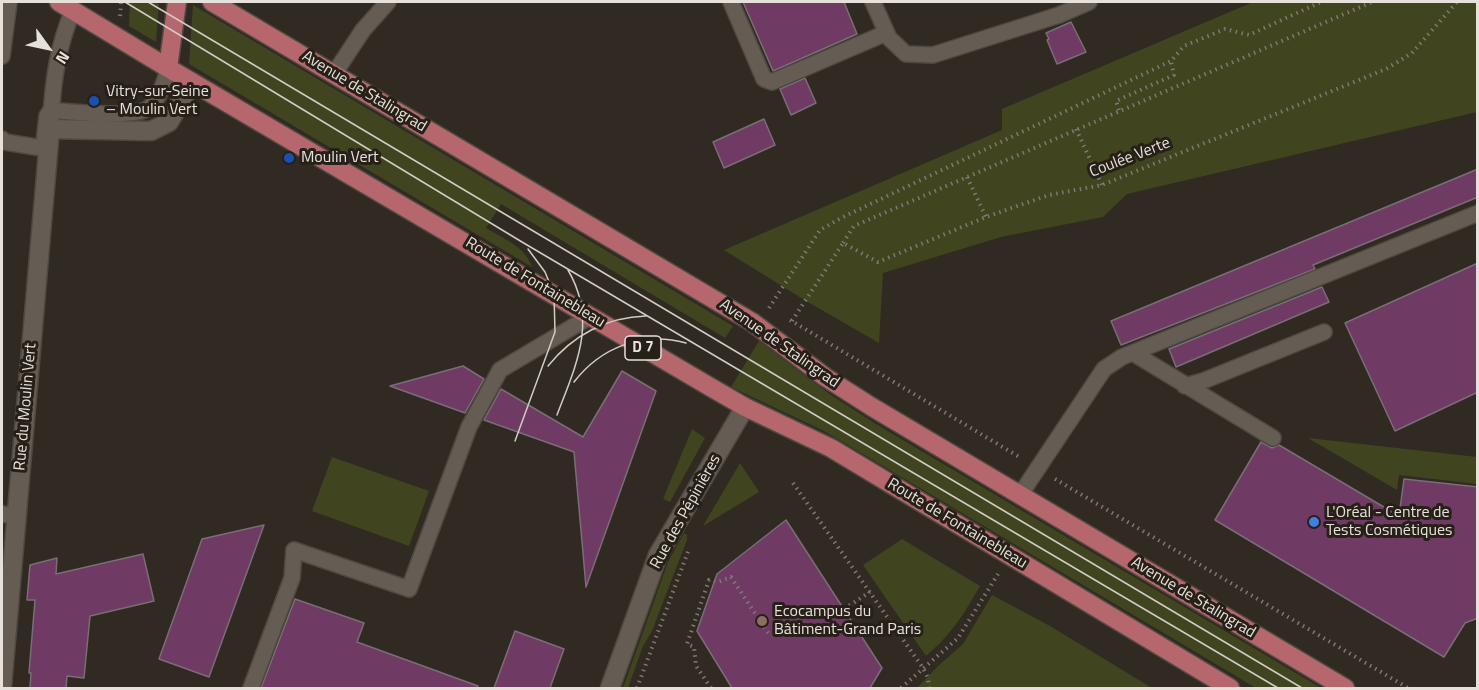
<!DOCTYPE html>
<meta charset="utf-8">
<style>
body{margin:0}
#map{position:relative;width:1479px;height:690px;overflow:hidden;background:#312a22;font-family:"Titillium Web",sans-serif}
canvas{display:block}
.frame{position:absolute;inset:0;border:3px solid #e6e1db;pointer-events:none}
.north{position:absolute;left:18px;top:18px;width:60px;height:60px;-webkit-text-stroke:4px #272018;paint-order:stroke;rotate:123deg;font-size:16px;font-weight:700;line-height:24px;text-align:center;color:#e6e1db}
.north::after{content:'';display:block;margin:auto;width:21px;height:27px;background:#e6e1db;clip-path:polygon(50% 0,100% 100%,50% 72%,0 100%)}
</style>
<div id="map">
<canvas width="1479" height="690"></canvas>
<div class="frame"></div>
<div class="north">N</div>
</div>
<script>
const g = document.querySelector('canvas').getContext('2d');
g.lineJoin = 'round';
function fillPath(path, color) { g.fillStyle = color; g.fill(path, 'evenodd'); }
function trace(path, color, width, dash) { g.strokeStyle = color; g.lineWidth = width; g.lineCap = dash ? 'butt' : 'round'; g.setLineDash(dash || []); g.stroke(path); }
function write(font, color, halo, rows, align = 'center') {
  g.font = font + ' "Titillium Web",sans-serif'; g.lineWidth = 6; g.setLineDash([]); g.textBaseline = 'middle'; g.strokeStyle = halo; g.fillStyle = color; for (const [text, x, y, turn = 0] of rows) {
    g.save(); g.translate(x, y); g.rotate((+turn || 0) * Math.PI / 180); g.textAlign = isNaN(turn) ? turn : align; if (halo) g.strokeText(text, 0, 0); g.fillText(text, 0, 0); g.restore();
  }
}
const green = new Path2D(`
 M 130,2 L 159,2 L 156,42 L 129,26 Z
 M 1253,2 L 1477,2 L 1477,112 L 1127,194 L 1103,217 L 1001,237 L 883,273 L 879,343 L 806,301 L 724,250 L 1002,130 L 1002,109 Z
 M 193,5 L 733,326 L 725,338 L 501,204 L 486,228 C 502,238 526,247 532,267 L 189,64 Z
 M 759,341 L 831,395 L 876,424 L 1321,688 L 1256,688 L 824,431 L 731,387 Z
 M 692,429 L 705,438 L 670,502 L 663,499 Z
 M 1308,438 L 1477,457 L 1477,484 L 1399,475 L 1397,490 Z
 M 332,457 L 429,491 L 409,546 L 312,511 Z
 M 740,463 L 759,492 L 703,526 Z
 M 684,533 L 687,535 L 687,540 L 652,631 L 643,646 L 628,688 L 623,688 L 668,562 Z
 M 902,539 L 980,586 C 964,614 951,635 926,656 L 863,565 Z
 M 992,595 L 1050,626 L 1152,688 L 917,688 L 938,666 L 963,644 Z`);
const building = new Path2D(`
 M 743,2 L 844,2 L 857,34 L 773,71 Z
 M 1071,22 L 1086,52 L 1057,64 L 1047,40 L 1049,39 L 1046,33 Z
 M 805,78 L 816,103 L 791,115 L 780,89 Z
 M 764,119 L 775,145 L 724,168 L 713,142 Z
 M 1478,169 L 1478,197 L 1313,265 L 1315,269 L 1121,345 L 1111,321 Z
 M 1478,263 L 1478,392 L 1395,431 L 1345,323 Z
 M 1322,287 L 1329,302 L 1176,367 L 1169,349 Z
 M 463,366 L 484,379 L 465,413 L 390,386 Z
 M 622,371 L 656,391 L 586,587 L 574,452 L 484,420 L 501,389 L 583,437 Z
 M 1261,442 L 1272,448 L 1279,445 L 1399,516 L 1404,479 L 1478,487 L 1478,618 L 1465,623 L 1444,657 L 1215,520 Z
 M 786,520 L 882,668 L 870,688 L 732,688 L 697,631 L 717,574 Z
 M 264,525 L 209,677 L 159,659 L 202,539 Z
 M 143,554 L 154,601 L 90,616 L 84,678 L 67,676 L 66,688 L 30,688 L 31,673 L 29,673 L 35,600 L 27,600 L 30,565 L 57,558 L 56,574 Z
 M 295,599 L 364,623 L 357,642 L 478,686 L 477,688 L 261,688 Z
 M 515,631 L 564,649 L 550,688 L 494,688 Z`);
const path = new Path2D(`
 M 120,16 L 121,2
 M 1119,110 L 1116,101 L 1174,75 L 1171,61
 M 1076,129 L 1102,185
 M 967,177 L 986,217
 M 843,243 L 854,226 L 1372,2
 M 769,308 L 820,230 L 841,218 L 1171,61 L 1184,46 L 1225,29 L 1249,35 L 1321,2
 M 790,320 L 1021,458
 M 792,321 L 843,243 L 878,262 L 986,217 L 1049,195 L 1102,185 L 1386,69 L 1412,53 L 1457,2
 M 1055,479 L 1408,688
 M 793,483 L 923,668 L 928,678 L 929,688
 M 844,609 L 870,592
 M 637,688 L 689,549
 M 711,688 L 696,666 L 694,647 L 687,644 L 709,580 L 718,582 L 731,577 L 768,633
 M 901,688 L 958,638 L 998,574`);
const service = new Path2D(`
 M 731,2 L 764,79 L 772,82 L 886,33
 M 873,2 L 889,38 L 906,54 L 933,55 L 1059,15 L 1089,2
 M 2,56 L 9,2
 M 334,74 L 363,30 L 388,2
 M 51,110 C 71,112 137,119 150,107 C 159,99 166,79 168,68
 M 51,118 C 53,80 58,46 73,10
 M 2,139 L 5,142 L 48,149
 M 44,142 L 47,116 L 51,110
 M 1133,353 L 1273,438
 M 1185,386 L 1203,381 L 1324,332
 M 1020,495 L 1104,369 L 1122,357 L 1478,213
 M 2,514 L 16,516
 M 251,688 L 292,578 L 294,550 L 409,589 L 469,427 L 500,370 L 591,316`);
const minor = new Path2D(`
 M 2,686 L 50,129 L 151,131 L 169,122 L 192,83
 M 610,688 L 658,555 L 745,407`);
const primary = new Path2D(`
 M 59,2 L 168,68 L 712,388 L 745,407 L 831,448 L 1230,688
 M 212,2 L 752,322 L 825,377 L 872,407 L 1345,688
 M 168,68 L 177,2`);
const tram = new Path2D(`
 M 125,2 L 522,242 L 1278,688
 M 148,2 L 1302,688
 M 548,366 C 573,335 607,317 646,316
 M 574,382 C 601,347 643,331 686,343
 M 557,415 C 576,365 598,321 568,270
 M 515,441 L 555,332 L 554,294 L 545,272 L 528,249`);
const markers = [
 [94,101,6,"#1a4fb4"],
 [289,158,6,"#1a4fb4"],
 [1314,522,6,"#3f7fe0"],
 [762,621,6,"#8d6e63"]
];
const shields = [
 [643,348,36]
];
const shieldNames = [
 ["D 7",643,348]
];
const poiNames = [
 ["Vitry-sur-Seine",106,92],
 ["– Moulin Vert",106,110],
 ["Moulin Vert",301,158],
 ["L'Oréal - Centre de",1326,513],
 ["Tests Cosmétiques",1326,531],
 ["Ecocampus du",774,612],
 ["Bâtiment-Grand Paris",774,630]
];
const streetNames = [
 ["Avenue de Stalingrad",364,92,31],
 ["Coulée Verte",1130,158,-21],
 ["Route de Fontainebleau",535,283,31],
 ["Avenue de Stalingrad",779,344,35],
 ["Rue du Moulin Vert",26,407,-85],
 ["Rue des Pépinières",686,512,-61],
 ["Route de Fontainebleau",957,524,31],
 ["Avenue de Stalingrad",1193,598,31]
];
fillPath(green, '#40441f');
fillPath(building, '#6f3b64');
trace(building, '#796e76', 1.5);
trace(service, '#4e4941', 18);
trace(minor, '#4e4941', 21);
trace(primary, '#4e4941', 21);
trace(path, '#7f7972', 4, [1.5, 4.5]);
trace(service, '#655d53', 15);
trace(minor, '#655d53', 18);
trace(primary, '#b5676d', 18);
trace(tram, '#d1ccc6', 1.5);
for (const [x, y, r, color] of markers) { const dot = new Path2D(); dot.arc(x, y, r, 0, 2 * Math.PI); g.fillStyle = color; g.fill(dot); trace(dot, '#272018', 2); }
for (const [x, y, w] of shields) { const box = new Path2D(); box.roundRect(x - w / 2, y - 12, w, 24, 4.5); g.fillStyle = '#272018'; g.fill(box); trace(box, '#e6e1db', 1.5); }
write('bold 15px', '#e6e1db', null, shieldNames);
write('16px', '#e6e1db', '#272018', poiNames, 'left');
write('16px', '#e6e1db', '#272018', streetNames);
</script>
